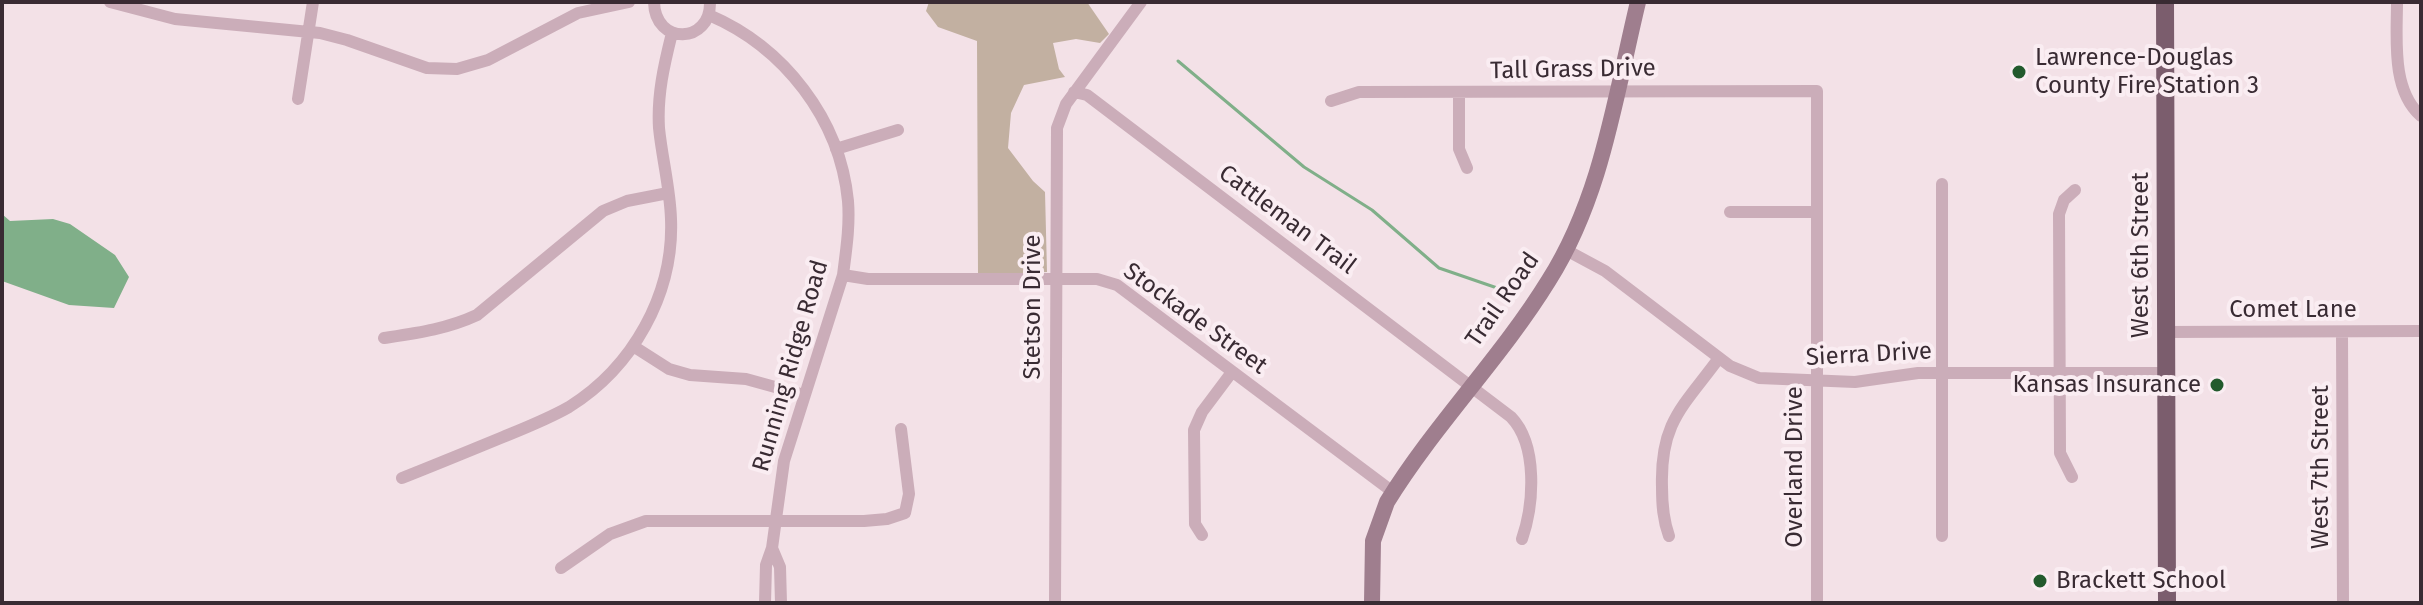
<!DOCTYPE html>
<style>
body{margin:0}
#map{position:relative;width:2423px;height:605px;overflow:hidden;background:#f3e1e7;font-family:"Fira Sans",sans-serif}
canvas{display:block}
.frame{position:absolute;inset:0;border:4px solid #392b33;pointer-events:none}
</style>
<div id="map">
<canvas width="2423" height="605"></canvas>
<div class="frame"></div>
</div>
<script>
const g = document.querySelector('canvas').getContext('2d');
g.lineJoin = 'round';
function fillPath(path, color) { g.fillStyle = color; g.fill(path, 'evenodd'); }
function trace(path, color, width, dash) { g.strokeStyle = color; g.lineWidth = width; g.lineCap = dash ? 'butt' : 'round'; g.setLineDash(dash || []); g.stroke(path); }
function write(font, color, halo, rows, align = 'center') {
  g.font = font + ' "Fira Sans",sans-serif'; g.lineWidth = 8; g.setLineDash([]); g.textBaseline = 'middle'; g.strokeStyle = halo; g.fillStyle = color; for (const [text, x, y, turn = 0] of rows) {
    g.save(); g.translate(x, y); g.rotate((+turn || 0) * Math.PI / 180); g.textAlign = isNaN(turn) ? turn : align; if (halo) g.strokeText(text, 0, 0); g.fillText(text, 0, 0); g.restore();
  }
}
const green = new Path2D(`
 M 929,2 L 1087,2 L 1109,34 L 1100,43 L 1076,39 L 1053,43 L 1059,69 L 1065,77 L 1024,85 L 1011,113 L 1008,148 L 1033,181 L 1045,192 L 1047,272 L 978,275 L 977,41 L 938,27 L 926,11 Z`);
const water = new Path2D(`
 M 2,214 L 10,221 L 53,219 L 70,224 L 115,255 L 129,277 L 114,308 L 69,305 L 2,281 Z`);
const stream = new Path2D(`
 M 1178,61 L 1304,167 L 1372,210 L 1439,268 L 1503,290 L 1510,302`);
const street = new Path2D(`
 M 110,2 L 175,19 L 320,33 L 347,40 L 427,68 L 457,69 L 488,60 L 578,13 L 629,2
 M 654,2 C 655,46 711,44 710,2
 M 2397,2 C 2397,38 2391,90 2421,116
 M 709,15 C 784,47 840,119 848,201 C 850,226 846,251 843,275 L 784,461 L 772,548 L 766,565 L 765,603
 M 1074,92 L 1087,95 L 1511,417 C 1538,445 1534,504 1522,539
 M 1459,93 L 1459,149 L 1467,168
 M 298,99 L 313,2
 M 1331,101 L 1359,92 L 1817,91 L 1817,603
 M 836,149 L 898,130
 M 1942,184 L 1942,536
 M 1730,212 L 1816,212
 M 1566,250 L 1605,271 L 1730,366 L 1759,378 L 1855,382 L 1918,373 L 2166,373
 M 843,275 L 868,279 L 1097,279 L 1117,285 L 1393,492
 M 2165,332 L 2421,331
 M 2342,332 L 2343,603
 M 384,338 C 417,333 447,329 477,315 L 603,211 L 627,201 L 668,193
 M 633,346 L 669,369 L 690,375 L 746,379 L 804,395
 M 2072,477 L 2060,453 L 2059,214 L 2064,200 L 2075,190
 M 402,478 C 435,465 469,451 503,437 C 525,428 548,419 569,407 C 633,367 674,294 671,219 C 670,188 662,158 659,128 C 657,95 664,65 672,33
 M 1202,535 L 1195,524 L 1194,430 L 1202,412 L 1232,372
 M 1669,536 C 1663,519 1662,505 1662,487 C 1660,422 1683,407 1719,358
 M 772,548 L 780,567 L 781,603
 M 561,568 L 610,534 L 646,521 L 864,521 L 887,519 L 905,513 L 909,494 L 901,429
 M 1055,603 L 1057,128 L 1066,104 L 1141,2`);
const secondary = new Path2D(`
 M 1372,603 L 1373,541 L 1387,502 C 1435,424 1501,358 1549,280 C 1602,196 1615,97 1638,2`);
const primary = new Path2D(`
 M 2165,2 L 2167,603`);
const markers = [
 [2019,72,8,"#225a2d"],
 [2217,385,8,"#225a2d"],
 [2040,581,8,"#225a2d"]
];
const poiNames = [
 ["Lawrence-Douglas",2035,58],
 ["County Fire Station 3",2035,86],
 ["Kansas Insurance",2201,385,"right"],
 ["Brackett School",2056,581]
];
const streetNames = [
 ["Tall Grass Drive",1573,70,-1],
 ["Cattleman Trail",1287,220,37],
 ["West 6th Street",2141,255,-90],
 ["Trail Road",1503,300,-55],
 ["Stetson Drive",1033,307,-90],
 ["Comet Lane",2293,310],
 ["Stockade Street",1195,319,36],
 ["Sierra Drive",1869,355,-3],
 ["Running Ridge Road",791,366,-74],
 ["Overland Drive",1795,467,-90],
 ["West 7th Street",2321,467,-90]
];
fillPath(green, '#c2b0a1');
fillPath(water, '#80af89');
trace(stream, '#80af89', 3);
trace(street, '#cbadb9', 12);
trace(secondary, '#9f7e8e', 16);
trace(primary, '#7b5d6d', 18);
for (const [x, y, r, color] of markers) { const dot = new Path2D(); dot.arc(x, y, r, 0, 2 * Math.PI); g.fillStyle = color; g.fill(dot); trace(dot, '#faedf2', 3); }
write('24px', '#392b33', '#faedf2', poiNames, 'left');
write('24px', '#392b33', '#faedf2', streetNames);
</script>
